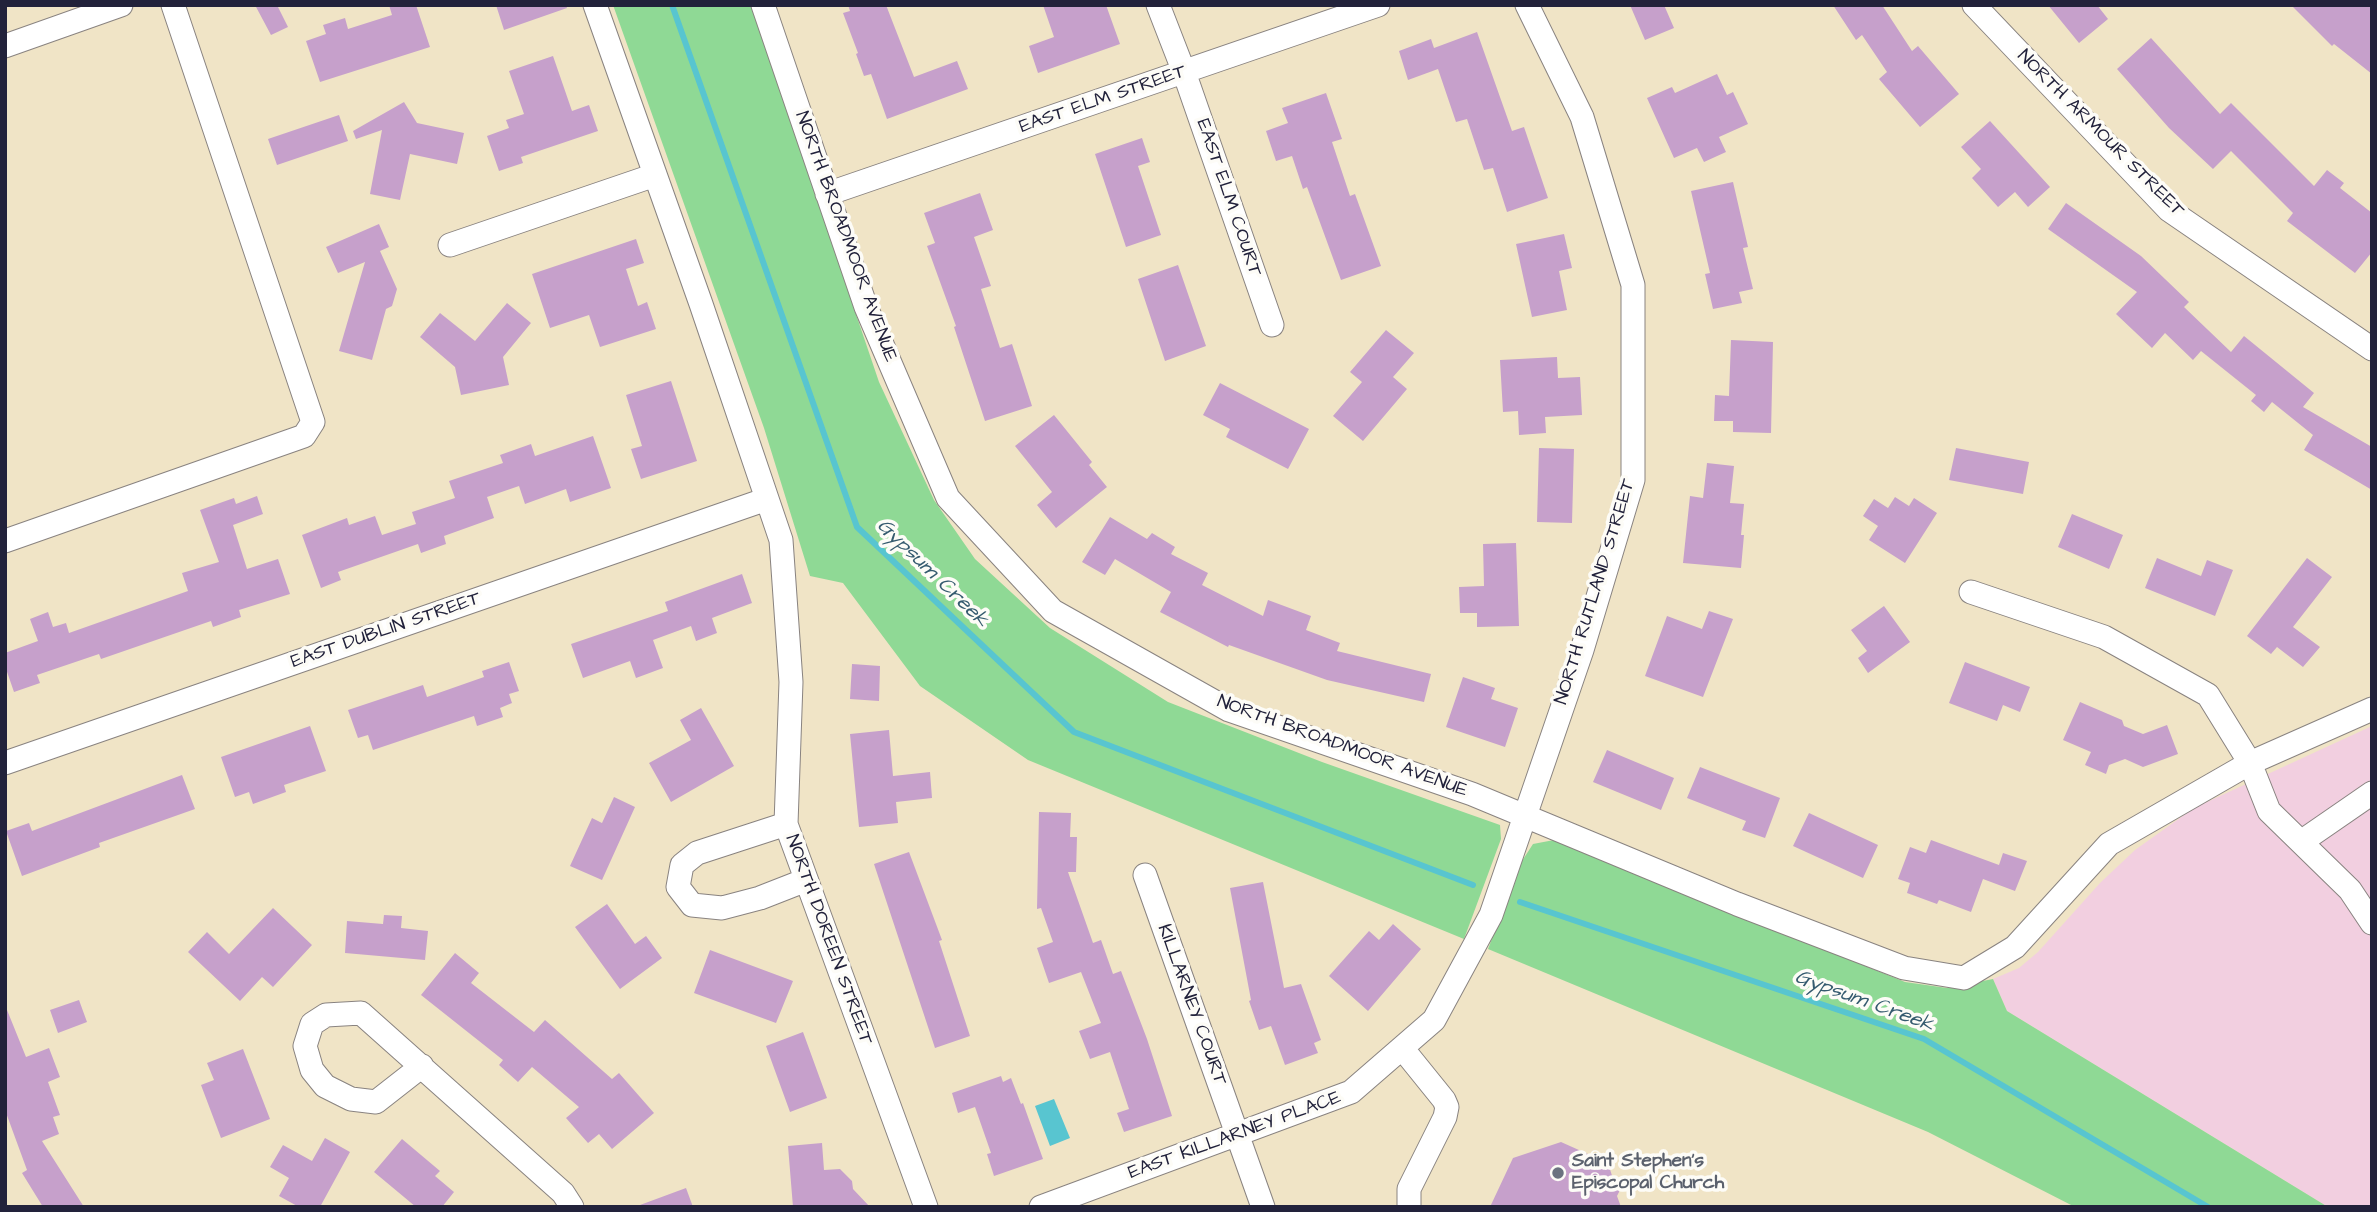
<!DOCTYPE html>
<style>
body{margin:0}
#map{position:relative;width:2377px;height:1212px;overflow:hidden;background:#f0e4c6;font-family:"Architects Daughter",sans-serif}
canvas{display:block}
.frame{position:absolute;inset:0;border:7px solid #22223b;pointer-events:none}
</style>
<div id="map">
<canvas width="2377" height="1212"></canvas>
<div class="frame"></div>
</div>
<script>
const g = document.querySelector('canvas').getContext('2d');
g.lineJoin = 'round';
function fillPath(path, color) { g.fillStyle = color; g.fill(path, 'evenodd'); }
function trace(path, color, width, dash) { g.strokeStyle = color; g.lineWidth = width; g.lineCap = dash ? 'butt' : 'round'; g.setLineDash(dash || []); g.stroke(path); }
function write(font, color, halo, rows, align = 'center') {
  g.font = font + ' "Architects Daughter",sans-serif'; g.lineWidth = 7; g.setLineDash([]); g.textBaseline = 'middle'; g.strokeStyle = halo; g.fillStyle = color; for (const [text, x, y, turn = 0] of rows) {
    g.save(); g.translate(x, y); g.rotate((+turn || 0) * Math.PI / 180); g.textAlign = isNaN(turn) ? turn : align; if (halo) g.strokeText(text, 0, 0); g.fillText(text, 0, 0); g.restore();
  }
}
const built = new Path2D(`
 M 2372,726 L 2372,1207 L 2328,1207 L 2007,1011 L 1993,979 L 2019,968 L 2038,952 L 2100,883 L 2135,850 L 2194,808 Z`);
const green = new Path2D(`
 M 613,5 L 751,5 L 879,382 L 934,500 L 975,559 L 1050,628 L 1168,702 L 1322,762 L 1500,825 L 1501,839 L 1464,939 L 1028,760 L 920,686 L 843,583 L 810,576 L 764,428 Z
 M 1554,840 L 1905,982 L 1947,988 L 1993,979 L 2007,1011 L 2328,1207 L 2075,1207 L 1928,1132 L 1488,949 L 1522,861 L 1533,844 Z`);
const water = new Path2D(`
 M 1054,1099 L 1070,1138 L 1050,1146 L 1035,1106 Z`);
const stream = new Path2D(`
 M 672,5 L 857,527 L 1074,732 L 1473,885
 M 1520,902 L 1924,1039 L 2208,1207`);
const building = new Path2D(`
 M 255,5 L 277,5 L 288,27 L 271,35 Z
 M 389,5 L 416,5 L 430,47 L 320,82 L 306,41 L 326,34 L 323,25 L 345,18 L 348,29 L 392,15 Z
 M 496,5 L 566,5 L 567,8 L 504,30 Z
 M 848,5 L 886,5 L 914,77 L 957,61 L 968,89 L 887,119 L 871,74 L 864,76 L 856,54 L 858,53 L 843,13 L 850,11 Z
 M 1043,5 L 1106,5 L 1120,44 L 1038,73 L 1029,46 L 1054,37 Z
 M 1630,5 L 1664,5 L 1674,28 L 1645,40 Z
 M 1833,5 L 1882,5 L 1912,51 L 1918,46 L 1959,94 L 1920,127 L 1879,79 L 1887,72 L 1862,35 L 1856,40 Z
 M 2048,5 L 2097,5 L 2108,19 L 2079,43 Z
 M 2291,5 L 2372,5 L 2372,74 L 2334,44 L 2332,46 Z
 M 1477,32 L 1512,131 L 1524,127 L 1548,198 L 1507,212 L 1493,168 L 1484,170 L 1467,119 L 1456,122 L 1438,69 L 1408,80 L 1399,51 L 1431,39 L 1434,48 Z
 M 2151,38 L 2220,114 L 2231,103 L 2314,186 L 2327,170 L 2344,183 L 2340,188 L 2372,213 L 2372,252 L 2355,273 L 2287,221 L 2293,213 L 2231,151 L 2213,169 L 2169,128 L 2117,69 Z
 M 553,56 L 572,111 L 589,105 L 598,131 L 521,157 L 523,163 L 499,171 L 487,136 L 509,128 L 506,120 L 524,114 L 509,71 Z
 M 1717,74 L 1727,95 L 1733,92 L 1748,124 L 1719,137 L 1726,152 L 1704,162 L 1697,148 L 1674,158 L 1647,98 L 1672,87 L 1675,93 Z
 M 1326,93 L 1342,139 L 1332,142 L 1350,196 L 1355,194 L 1381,266 L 1341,280 L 1307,187 L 1303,189 L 1292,156 L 1276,161 L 1266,131 L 1288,123 L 1282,108 Z
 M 404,102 L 417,123 L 464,133 L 457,164 L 410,154 L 400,200 L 370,194 L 382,130 L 356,139 L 353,131 Z
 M 339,115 L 348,141 L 277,165 L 268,139 Z
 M 1990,121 L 2050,187 L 2028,207 L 2015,192 L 1998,207 L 1972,178 L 1981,169 L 1961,147 Z
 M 1142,138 L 1150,162 L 1138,166 L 1161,235 L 1126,247 L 1095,154 Z
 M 1733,182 L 1748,247 L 1743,248 L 1753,289 L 1739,292 L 1742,303 L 1713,309 L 1705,274 L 1710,273 L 1691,191 Z
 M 980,193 L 993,230 L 974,237 L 991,286 L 981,289 L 1000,348 L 1012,344 L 1032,406 L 985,421 L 954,327 L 956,326 L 927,246 L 935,243 L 924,213 Z
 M 2066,203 L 2141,256 L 2189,302 L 2184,307 L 2231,352 L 2244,336 L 2314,393 L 2303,407 L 2372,447 L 2372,490 L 2304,450 L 2313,435 L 2272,402 L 2264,412 L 2251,401 L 2256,395 L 2201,351 L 2193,360 L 2165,333 L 2152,348 L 2116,314 L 2137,292 L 2048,229 Z
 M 379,224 L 389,247 L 380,251 L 397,289 L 392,306 L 386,309 L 372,360 L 339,351 L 365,262 L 338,273 L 326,247 Z
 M 1564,234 L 1572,268 L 1559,271 L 1567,310 L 1532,317 L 1516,244 Z
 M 636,239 L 644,263 L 626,269 L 638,306 L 647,302 L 656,329 L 600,347 L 589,315 L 550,328 L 532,274 Z
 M 1178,265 L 1206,346 L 1165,361 L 1138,279 Z
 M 507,303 L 531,323 L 503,357 L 509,385 L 461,395 L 455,367 L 420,337 L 440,313 L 475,341 Z
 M 1386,330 L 1414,353 L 1393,377 L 1407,389 L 1363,441 L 1333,416 L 1362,382 L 1350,372 Z
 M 1731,340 L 1773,342 L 1771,433 L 1733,432 L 1733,421 L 1714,421 L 1715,395 L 1729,396 Z
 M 1557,357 L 1558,378 L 1580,377 L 1582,415 L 1545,417 L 1546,433 L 1519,435 L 1518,411 L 1503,412 L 1500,360 Z
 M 671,381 L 697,461 L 641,479 L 631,449 L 642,446 L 626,395 Z
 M 1220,383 L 1309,429 L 1288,469 L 1226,437 L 1230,429 L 1203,415 Z
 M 1054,415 L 1092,462 L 1089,465 L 1107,487 L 1056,528 L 1037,505 L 1052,492 L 1015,446 Z
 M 593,436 L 611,488 L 570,502 L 566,489 L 525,504 L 519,486 L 487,497 L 494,518 L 444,536 L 446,544 L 421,553 L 418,544 L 338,572 L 341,580 L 321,588 L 302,535 L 347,518 L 349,525 L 375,516 L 382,535 L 416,524 L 412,512 L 455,498 L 449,481 L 503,463 L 500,455 L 531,444 L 535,456 Z
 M 1539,448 L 1574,449 L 1572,523 L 1537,522 Z
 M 1956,448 L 2029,462 L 2023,494 L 1949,480 Z
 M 1707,463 L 1734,466 L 1730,503 L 1744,504 L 1741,535 L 1744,535 L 1741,568 L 1683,563 L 1690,496 L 1703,498 Z
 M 257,496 L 263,514 L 233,525 L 247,569 L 278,559 L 290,594 L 239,610 L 241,617 L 213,627 L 211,621 L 101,659 L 99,654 L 37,675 L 40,683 L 14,692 L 5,666 L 5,653 L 38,641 L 30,619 L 48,612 L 53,627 L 66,623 L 69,633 L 188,591 L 182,573 L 219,562 L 200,510 L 234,498 L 236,504 Z
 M 1895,497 L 1909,506 L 1914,498 L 1937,513 L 1905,563 L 1869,540 L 1878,526 L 1863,516 L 1874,499 L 1888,508 Z
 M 2072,514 L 2123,535 L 2109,569 L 2058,547 Z
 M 1110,517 L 1147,539 L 1152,533 L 1175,547 L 1171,554 L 1208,573 L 1202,585 L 1263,616 L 1268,600 L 1311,616 L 1306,630 L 1340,643 L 1337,651 L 1431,674 L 1424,702 L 1327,680 L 1229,645 L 1228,647 L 1160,612 L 1171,592 L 1115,559 L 1105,575 L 1082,562 Z
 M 1516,543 L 1519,626 L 1477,627 L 1477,613 L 1460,613 L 1459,587 L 1484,586 L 1483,544 Z
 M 2157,558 L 2201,576 L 2207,560 L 2233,570 L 2215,616 L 2145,588 Z
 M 2307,558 L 2332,577 L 2293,627 L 2320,647 L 2303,667 L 2277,647 L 2271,654 L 2247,636 Z
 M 742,574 L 752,603 L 712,618 L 717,633 L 696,641 L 691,626 L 653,640 L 663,668 L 636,678 L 630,661 L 583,678 L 571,644 L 668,611 L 665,602 Z
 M 1884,606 L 1910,642 L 1868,673 L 1858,658 L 1867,651 L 1851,630 Z
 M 1709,611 L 1733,619 L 1703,697 L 1645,676 L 1667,616 L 1702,629 Z
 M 509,662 L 519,691 L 509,694 L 512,703 L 500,708 L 503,717 L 477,726 L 474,716 L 373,750 L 368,735 L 358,738 L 348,710 L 423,685 L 427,697 L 484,677 L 482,671 Z
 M 1965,662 L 2030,687 L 2020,712 L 2003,705 L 1997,721 L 1949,703 Z
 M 852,664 L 880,666 L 879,701 L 850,699 Z
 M 1463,677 L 1495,688 L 1491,699 L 1518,708 L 1505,747 L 1446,727 Z
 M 2080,702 L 2122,720 L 2124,726 L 2143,734 L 2167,725 L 2178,754 L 2143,767 L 2125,759 L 2109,765 L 2106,774 L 2085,765 L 2091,752 L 2063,740 Z
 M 701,708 L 734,766 L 671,802 L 649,763 L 691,740 L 680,720 Z
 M 310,726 L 326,771 L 284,785 L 286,792 L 253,804 L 249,792 L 235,797 L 221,757 Z
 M 889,730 L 893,776 L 930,772 L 932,798 L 896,802 L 898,823 L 859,827 L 850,734 Z
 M 1607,750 L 1674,778 L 1661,810 L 1593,782 Z
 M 1700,767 L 1780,798 L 1765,838 L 1742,830 L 1746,821 L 1687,798 Z
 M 182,775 L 195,809 L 99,843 L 100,847 L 22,876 L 6,831 L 29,823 L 32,831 Z
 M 614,797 L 635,807 L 602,880 L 570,866 L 592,818 L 602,823 Z
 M 1039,812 L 1071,813 L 1070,837 L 1077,837 L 1076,872 L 1068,872 L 1093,943 L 1101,940 L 1113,974 L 1121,971 L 1147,1039 L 1172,1116 L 1124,1132 L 1117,1113 L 1129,1109 L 1110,1052 L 1090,1059 L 1079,1031 L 1101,1023 L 1081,972 L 1049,983 L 1037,948 L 1053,942 L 1041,908 L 1037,909 Z
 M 1809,813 L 1878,845 L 1863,878 L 1793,846 Z
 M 1931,840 L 1999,865 L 2003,853 L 2027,861 L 2015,891 L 1983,879 L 1971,912 L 1939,900 L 1937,904 L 1907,893 L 1910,883 L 1898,879 L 1910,847 L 1926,853 Z
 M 909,852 L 942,940 L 939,941 L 970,1036 L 935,1048 L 874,864 Z
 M 1263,882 L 1284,988 L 1301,984 L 1321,1040 L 1314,1043 L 1318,1053 L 1285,1065 L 1271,1026 L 1259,1030 L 1249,1001 L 1251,1000 L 1230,888 Z
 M 607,904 L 635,944 L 646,936 L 662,958 L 620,989 L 575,927 Z
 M 273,908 L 312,945 L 273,987 L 262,977 L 240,1001 L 188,952 L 207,932 L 229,954 Z
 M 384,915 L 402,916 L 401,928 L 428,931 L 425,960 L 345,953 L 347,921 L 383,924 Z
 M 1393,924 L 1421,949 L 1368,1011 L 1329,976 L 1369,931 L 1379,940 Z
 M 710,950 L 793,981 L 776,1023 L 694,993 Z
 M 455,953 L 479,973 L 471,983 L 534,1032 L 545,1020 L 612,1079 L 619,1073 L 654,1113 L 612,1149 L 599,1134 L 588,1143 L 566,1118 L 579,1107 L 532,1067 L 518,1082 L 499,1065 L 503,1060 L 421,995 Z
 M 79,1000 L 87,1022 L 58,1033 L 50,1010 Z
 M 5,1005 L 26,1057 L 49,1048 L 60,1077 L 48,1082 L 60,1115 L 53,1117 L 59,1134 L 42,1141 L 84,1207 L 43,1207 L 22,1173 L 27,1170 L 5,1110 Z
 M 803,1032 L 827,1098 L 790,1112 L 766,1046 Z
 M 243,1049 L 270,1119 L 221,1138 L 201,1085 L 214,1080 L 207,1063 Z
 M 1001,1076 L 1003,1082 L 1011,1078 L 1021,1104 L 1023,1103 L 1043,1159 L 994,1176 L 987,1154 L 991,1153 L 975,1107 L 958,1113 L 952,1093 Z
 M 325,1138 L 350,1152 L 320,1207 L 299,1207 L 279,1196 L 289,1178 L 270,1167 L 283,1145 L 312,1161 Z
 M 402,1139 L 440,1171 L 435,1176 L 454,1192 L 442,1207 L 416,1207 L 374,1172 Z
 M 1561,1142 L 1608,1163 L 1614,1182 L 1622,1186 L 1617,1196 L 1621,1207 L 1490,1207 L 1513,1158 Z
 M 822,1143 L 824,1170 L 840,1169 L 852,1181 L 853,1189 L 870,1207 L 793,1207 L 788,1146 Z
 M 686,1188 L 693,1207 L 640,1207 L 640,1205 Z`);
const minor = new Path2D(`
 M 595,5 L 701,304 L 781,540 L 791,682 L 786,824 L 926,1207
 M 763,5 L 866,307 L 948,498 L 1053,611 L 1229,710 L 1472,794 L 1737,904 L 1904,968 L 1964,978 L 2015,947 L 2109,844 L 2250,763 L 2372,709
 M 1158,5 L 1184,72 L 1272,325
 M 1974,5 L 2169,210 L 2372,349
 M 5,46 L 121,5
 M 827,194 L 1378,5
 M 450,245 L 655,175
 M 5,541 L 304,436 L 313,422 L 173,5
 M 1971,592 L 2104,637 L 2208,695 L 2250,763 L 2269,811 L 2350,890 L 2372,923
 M 5,763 L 767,499
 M 786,824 L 697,853 L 682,865 L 678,887 L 692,905 L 722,908 L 760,898 L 806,880
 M 2301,842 L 2372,793
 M 1145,875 L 1263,1207
 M 1402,1048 L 1444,1100 L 1447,1107 L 1445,1117 L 1409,1189 L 1409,1207
 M 422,1066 L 376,1102 L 351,1099 L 325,1086 L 312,1070 L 305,1046 L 312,1024 L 326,1015 L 361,1013 L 563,1193 L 572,1207
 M 1041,1207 L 1351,1092 L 1434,1020 L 1491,915 L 1582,650 L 1633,480 L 1633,285 L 1582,117 L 1527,5`);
const markers = [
 [1558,1173,7,"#6b7280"]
];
const streetNames = [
 ["EAST ELM STREET",1103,100,-19],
 ["NORTH ARMOUR STREET",2100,134,45],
 ["EAST ELM COURT",1228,198,71],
 ["NORTH BROADMOOR AVENUE",845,237,70],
 ["NORTH RUTLAND STREET",1596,592,-73],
 ["EAST DUBLIN STREET",386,631,-19],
 ["NORTH BROADMOOR AVENUE",1342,747,20],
 ["NORTH DOREEN STREET",828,940,70],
 ["KILLARNEY COURT",1191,1005,70],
 ["EAST KILLARNEY PLACE",1235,1136,-20]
];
const worshipNames = [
 ["Saint Stephen's",1572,1162],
 ["Episcopal Church",1572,1184]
];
const waterNames = [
 ["Gypsum Creek",932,574,44],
 ["Gypsum Creek",1864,1002,20]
];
fillPath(built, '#f2cfe0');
fillPath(green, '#8fd995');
fillPath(water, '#58c5d0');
trace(stream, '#58c5d0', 6);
fillPath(building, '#c6a0cb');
trace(minor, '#898380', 25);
trace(minor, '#fff', 23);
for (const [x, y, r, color] of markers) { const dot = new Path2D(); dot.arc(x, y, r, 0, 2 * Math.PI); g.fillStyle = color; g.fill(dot); trace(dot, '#fdfcf7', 2.5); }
write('19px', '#22223b', '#fdfcf7', streetNames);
write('bold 19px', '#5b616d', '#fdfcf7', worshipNames, 'left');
write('italic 21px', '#355b6f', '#fdfcf7', waterNames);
</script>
